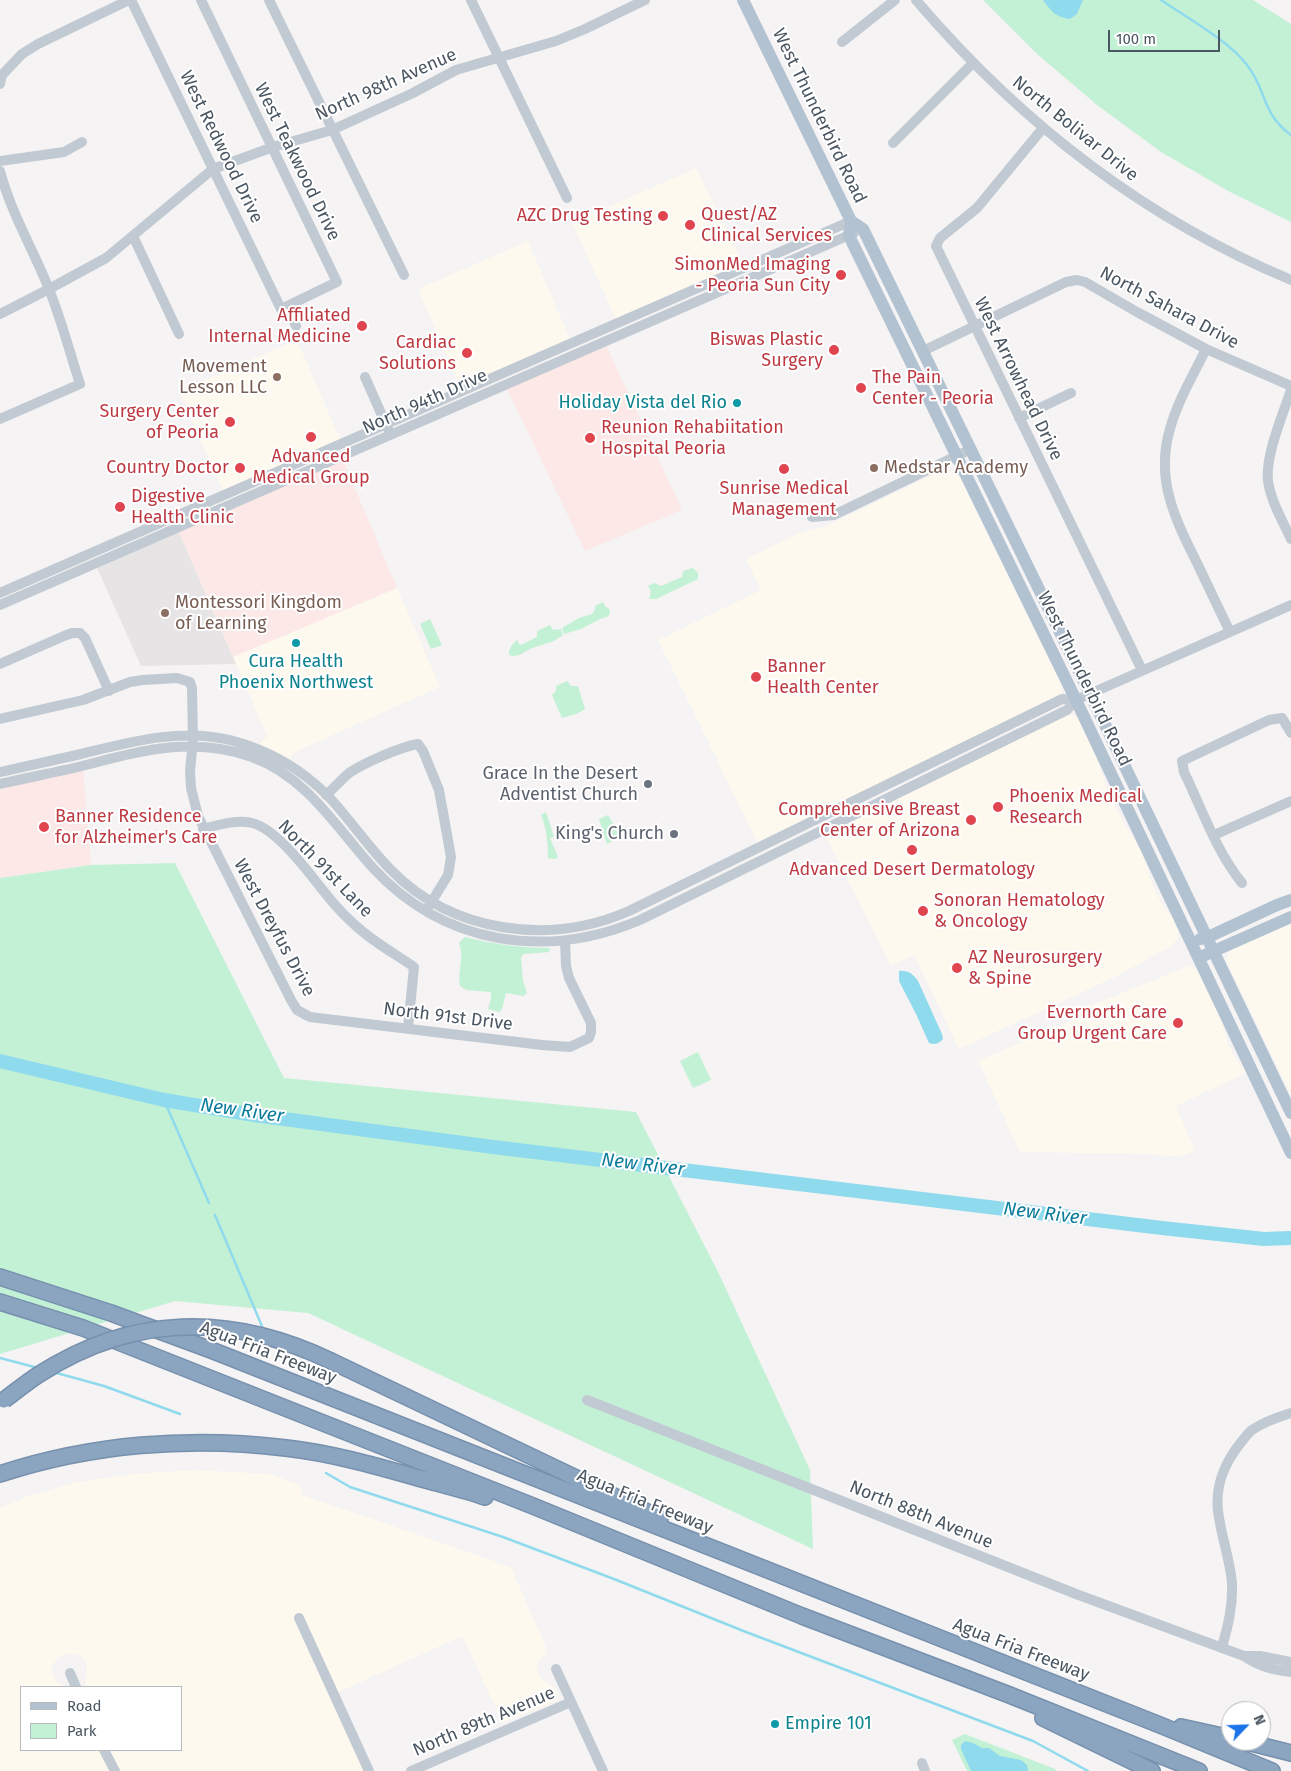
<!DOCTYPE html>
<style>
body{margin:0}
#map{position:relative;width:1291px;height:1771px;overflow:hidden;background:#f5f3f3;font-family:"Fira Sans",sans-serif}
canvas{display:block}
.legend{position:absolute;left:20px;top:1686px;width:162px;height:65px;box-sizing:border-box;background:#fff;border:1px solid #b7bbc0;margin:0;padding:6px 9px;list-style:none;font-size:15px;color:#4a5661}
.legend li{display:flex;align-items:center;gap:10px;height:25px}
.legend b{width:25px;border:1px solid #b7bbc0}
.north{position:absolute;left:1221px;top:1701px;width:50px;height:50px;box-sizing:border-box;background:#fff;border:1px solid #b7bbc0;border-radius:50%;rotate:66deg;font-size:14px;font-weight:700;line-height:20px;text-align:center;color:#4a5661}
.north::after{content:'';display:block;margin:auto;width:18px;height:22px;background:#1a73e8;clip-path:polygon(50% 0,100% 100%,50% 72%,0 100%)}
.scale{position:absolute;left:1108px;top:30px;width:112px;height:22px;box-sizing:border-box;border:2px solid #4a5661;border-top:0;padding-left:6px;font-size:15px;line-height:18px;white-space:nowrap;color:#4a5661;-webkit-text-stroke:4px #fff;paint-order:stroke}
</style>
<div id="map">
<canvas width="1291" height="1771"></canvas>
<ul class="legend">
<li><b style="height:6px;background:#b3c2d1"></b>Road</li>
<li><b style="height:14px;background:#c3f1d5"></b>Park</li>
</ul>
<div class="north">N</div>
<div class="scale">100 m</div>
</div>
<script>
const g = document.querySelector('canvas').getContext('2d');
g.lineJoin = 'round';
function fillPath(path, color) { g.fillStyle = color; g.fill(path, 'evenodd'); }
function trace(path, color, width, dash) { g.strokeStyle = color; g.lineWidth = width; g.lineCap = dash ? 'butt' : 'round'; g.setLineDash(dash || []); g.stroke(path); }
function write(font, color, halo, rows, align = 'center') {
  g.font = font + ' "Fira Sans",sans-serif'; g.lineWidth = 4; g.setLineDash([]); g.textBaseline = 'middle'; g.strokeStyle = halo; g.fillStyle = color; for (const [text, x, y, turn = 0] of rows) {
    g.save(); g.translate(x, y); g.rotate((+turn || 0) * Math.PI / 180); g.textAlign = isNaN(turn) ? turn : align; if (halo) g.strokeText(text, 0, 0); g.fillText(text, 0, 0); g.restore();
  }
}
const commercial = new Path2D(`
 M 696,168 L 743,264 L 616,319 L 572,223 Z
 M 528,241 L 570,339 L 460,387 L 418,289 Z
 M 297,340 L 340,439 L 223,491 L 179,391 Z
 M 945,469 L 954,471 L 961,480 L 1062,686 L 1062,694 L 758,843 L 658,640 L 761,590 L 746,559 L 804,531 L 822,528 Z
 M 397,588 L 440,687 L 295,752 L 289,759 L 259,745 L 267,736 L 233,657 Z
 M 1067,715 L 1074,716 L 1078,718 L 1095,754 L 1107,789 L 1125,826 L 1140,848 L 1153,886 L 1162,904 L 1173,919 L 1178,932 L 1178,937 L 1173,945 L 1115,977 L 959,1049 L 914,955 L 891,966 L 824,833 Z
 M 1291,924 L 1291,1095 L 1226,960 L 1229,952 L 1233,949 L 1285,925 Z
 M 1189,966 L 1195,968 L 1198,972 L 1222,1022 L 1226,1038 L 1233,1054 L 1246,1073 L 1176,1106 L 1195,1151 L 1179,1157 L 1145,1154 L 1020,1152 L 978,1061 L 1073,1020 L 1072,1013 Z
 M 194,1470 L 270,1474 L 302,1486 L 300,1494 L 511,1567 L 548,1652 L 539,1661 L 537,1666 L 539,1675 L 541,1679 L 556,1688 L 557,1697 L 553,1702 L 503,1723 L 462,1636 L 330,1696 L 363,1771 L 0,1771 L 0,1508 L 28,1496 L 78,1482 L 132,1474 ZM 66,1653 L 79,1655 L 84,1660 L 87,1665 L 85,1687 L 181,1687 L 181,1750 L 21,1750 L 21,1687 L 64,1687 L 56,1681 L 52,1674 L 52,1667 L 57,1658 Z`);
const education = new Path2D(`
 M 179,532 L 236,664 L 141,666 L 97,568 Z`);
const medical = new Path2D(`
 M 606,345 L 682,510 L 585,551 L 507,389 Z
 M 343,460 L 397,588 L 233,657 L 179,532 Z
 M 83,770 L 91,865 L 0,878 L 0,789 Z`);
const green = new Path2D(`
 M 983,0 L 1253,0 L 1291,24 L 1291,222 L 1230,192 L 1161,152 L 1097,105 L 1036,53 Z
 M 693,568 L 698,573 L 698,579 L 656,599 L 649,599 L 651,591 L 648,586 L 655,583 L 661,586 L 682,577 L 683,571 Z
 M 603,602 L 605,606 L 610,610 L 609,616 L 600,619 L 581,629 L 564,634 L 562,628 L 579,618 L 592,614 L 595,610 L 595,606 Z
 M 430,619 L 442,645 L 431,649 L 420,624 Z
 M 550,625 L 553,630 L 561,629 L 563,635 L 554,641 L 532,648 L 519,655 L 513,656 L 509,655 C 508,650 513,642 518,640 L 518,643 L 521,645 L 537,637 L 537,631 Z
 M 567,681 L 571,686 L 578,686 L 585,709 L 576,714 L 562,718 L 552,695 L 556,691 L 556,686 Z
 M 546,812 L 554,837 L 550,838 L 558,857 L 555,859 L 548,858 C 548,844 547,829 541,815 Z
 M 608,815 L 616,829 L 619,831 L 618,838 L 607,844 L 599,819 Z
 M 175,863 L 284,1078 L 636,1112 L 719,1274 L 810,1470 L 813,1549 L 308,1313 L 175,1301 L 0,1354 L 0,878 L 91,865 Z
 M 465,937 C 493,944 520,948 550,948 L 549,952 L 524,954 L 521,957 L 523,981 L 527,993 L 523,996 L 506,993 L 502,1009 L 499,1012 L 488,1009 L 491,999 L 491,992 L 466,990 L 460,986 C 457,972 465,957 459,943 Z
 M 698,1052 L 711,1080 L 693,1088 L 680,1061 Z
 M 965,1734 L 1055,1769 L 1057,1771 L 967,1771 L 952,1740 Z`);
const water = new Path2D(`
 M 1043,0 L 1083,0 L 1077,14 L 1070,19 C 1054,16 1052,12 1043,0 Z
 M 899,971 C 908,970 913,974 918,981 L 942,1034 L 943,1039 C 938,1044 935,1045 929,1043 L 916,1014 L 899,981 Z
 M 965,1741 L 973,1743 L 982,1748 L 989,1748 L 1000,1756 L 1021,1760 L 1027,1765 L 1028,1771 L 971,1771 L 961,1749 L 961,1745 Z`);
const stream = new Path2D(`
 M 1161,0 C 1186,17 1229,41 1247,65 C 1267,90 1261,113 1291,135
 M 164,1100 L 209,1203
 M 215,1215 L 264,1331
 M 0,1358 L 38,1368
 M 53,1372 L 104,1386 L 180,1414
 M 326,1473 L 350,1487 L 503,1537 L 614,1579 L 746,1632 L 1033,1741 L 1088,1771`);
const river = new Path2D(`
 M 0,1061 L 164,1100 L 254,1115 L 493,1147 L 1162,1228 L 1264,1239 L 1291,1238`);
const minor = new Path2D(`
 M 131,0 L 281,309 L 337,282 L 201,0
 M 269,0 L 404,275
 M 471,0 L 567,198
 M 916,0 C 1019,121 1143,218 1291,280
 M 842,42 L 895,0
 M 0,84 L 2,75 L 22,54 L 38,44 L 129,0
 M 1043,128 L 977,208 L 940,238 L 936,246 L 1142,670
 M 893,143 L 973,63
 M 0,161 L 64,152 L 82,142
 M 0,171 C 11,213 33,249 49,289 C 61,319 70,353 80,384 L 0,419
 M 133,236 L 179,334
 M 287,306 L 296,326
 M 0,314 L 49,289 L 106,258 L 213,169 L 273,147 L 332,130 L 413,93 L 456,70 L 556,41 L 585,29 L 645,0
 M 1206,349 C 1194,374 1177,402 1170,429 C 1155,479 1175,519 1197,563 C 1208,586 1219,609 1230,632
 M 923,351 L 1066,282 L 1077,280 L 1085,282 L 1137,312 L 1206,349 L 1291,386
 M 365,377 L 388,429
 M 1291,390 C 1283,414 1265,456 1268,481 C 1271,501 1282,520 1291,539
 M 1019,418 L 1071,393
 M 812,517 L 834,515 L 971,449
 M 0,593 L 851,221
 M 0,605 L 854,233
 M 0,664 L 64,636 L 72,633 L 80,633 L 85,638 L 109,691
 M 0,719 L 83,700 L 130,682 L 143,680 L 177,678 L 190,682 L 192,688 L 193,740 L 190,771 L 191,788 L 198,816 L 291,1000 L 297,1010 L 310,1017 L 542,1045 L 570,1047 L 589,1038 L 591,1032 L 591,1023 L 569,978 L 566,966 L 565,941
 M 0,772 C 27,766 54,760 81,754 C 130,742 180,728 230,740 C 269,750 302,769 330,798 C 351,821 369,848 391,870 C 453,933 549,946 629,911 L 1062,699 L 1076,700
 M 0,784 C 26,778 52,773 78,767 C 138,752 190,735 252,757 C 307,777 336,827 373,868 C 444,945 546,960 640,920 L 1067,710 L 1076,700 L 1291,605
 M 326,795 C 334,788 341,780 349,773 C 364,763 400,747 418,744 L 423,751 L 439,790 L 451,857 L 448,875 L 429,906
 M 203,829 C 218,825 237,819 252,823 C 281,830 316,884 336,906 C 342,913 348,919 355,925 C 373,942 394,953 414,967 L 408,1028
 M 1214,835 L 1291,801
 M 1242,883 C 1216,851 1202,809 1184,772 L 1182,761 L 1269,720 L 1282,718 L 1291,733
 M 587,1400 L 1076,1594 L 1244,1656 C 1259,1666 1272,1670 1291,1672
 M 299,1618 L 369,1771
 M 1222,1647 C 1228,1626 1233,1606 1232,1583 C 1230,1559 1221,1536 1218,1511 C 1215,1484 1225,1462 1242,1441 C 1245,1438 1248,1433 1252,1430 C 1263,1422 1278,1417 1291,1413
 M 1245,1656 L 1260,1656 L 1291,1662
 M 556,1669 L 603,1771
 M 70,1673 L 76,1687
 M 104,1750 L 115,1771
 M 922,1763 L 925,1771
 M 411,1771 L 571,1702`);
const major = new Path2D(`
 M 743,0 L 851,221 L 863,229 L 1095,704 L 1291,1113
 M 851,221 L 849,235 L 852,242 L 1076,700 L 1291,1153
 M 1200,939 L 1206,938 L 1277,905 L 1291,900
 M 1205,955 L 1291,917`);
const highway = new Path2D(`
 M 0,1277 L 111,1313 L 211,1350 L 1160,1725 L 1272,1771
 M 0,1302 L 83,1328 L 533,1506 L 802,1616 L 1007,1694 L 1199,1771
 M 331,1361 L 660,1518
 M 0,1474 C 91,1444 190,1436 286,1448 C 330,1453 373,1465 415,1477 C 439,1484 462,1489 485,1497
 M 1043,1718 L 1152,1771
 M 1181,1727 L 1231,1738
 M 1243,1741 L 1291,1753`);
const highwayBridge = new Path2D(`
 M 4,1400 C 15,1392 26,1383 38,1375 C 132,1314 231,1313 331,1361`);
const markers = [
 [663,216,6,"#e0444e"],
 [690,225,6,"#e0444e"],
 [841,275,6,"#e0444e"],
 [362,326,6,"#e0444e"],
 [834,350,6,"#e0444e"],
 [467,353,6,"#e0444e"],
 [277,377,5,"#8d6e63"],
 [861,388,6,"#e0444e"],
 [737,403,5,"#0f9aa8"],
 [230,422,6,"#e0444e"],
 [311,437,6,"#e0444e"],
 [590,438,6,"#e0444e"],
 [240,468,6,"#e0444e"],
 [874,468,5,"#8d6e63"],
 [784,469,6,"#e0444e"],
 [120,507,6,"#e0444e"],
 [165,613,5,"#8d6e63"],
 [296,643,5,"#0f9aa8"],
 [756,677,6,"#e0444e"],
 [648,784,5,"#6b7280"],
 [998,807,6,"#e0444e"],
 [971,820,6,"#e0444e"],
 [44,827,6,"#e0444e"],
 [674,834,5,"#6b7280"],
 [912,850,6,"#e0444e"],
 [923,911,6,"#e0444e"],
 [957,968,6,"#e0444e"],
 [1178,1023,6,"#e0444e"],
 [775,1724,5,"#0f9aa8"]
];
const streetNames = [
 ["North 98th Avenue",386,85,-24],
 ["West Thunderbird Road",819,116,64],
 ["North Bolivar Drive",1075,129,39],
 ["West Redwood Drive",221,147,64],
 ["West Teakwood Drive",297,162,64],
 ["North Sahara Drive",1169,308,28],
 ["West Arrowhead Drive",1018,379,64],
 ["North 94th Drive",425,402,-24],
 ["West Thunderbird Road",1084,679,64],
 ["North 91st Lane",325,869,46],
 ["West Dreyfus Drive",274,928,62],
 ["North 91st Drive",448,1017,7],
 ["Agua Fria Freeway",268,1353,21],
 ["Agua Fria Freeway",645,1502,22],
 ["North 88th Avenue",921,1515,22],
 ["Agua Fria Freeway",1021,1650,21],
 ["North 89th Avenue",484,1722,-23]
];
const healthNames = [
 ["Quest/AZ",701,215],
 ["Clinical Services",701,236],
 ["AZC Drug Testing",652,216,"right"],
 ["SimonMed Imaging",830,265,"right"],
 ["- Peoria Sun City",830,286,"right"],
 ["Affiliated",351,316,"right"],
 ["Internal Medicine",351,337,"right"],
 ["Biswas Plastic",823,340,"right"],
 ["Surgery",823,361,"right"],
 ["Cardiac",456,343,"right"],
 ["Solutions",456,364,"right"],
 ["The Pain",872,378],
 ["Center - Peoria",872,399],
 ["Surgery Center",219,412,"right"],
 ["of Peoria",219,433,"right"],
 ["Reunion Rehabiitation",601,428],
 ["Hospital Peoria",601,449],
 ["Advanced",311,457,"center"],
 ["Medical Group",311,478,"center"],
 ["Country Doctor",229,468,"right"],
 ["Sunrise Medical",784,489,"center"],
 ["Management",784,510,"center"],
 ["Digestive",131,497],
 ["Health Clinic",131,518],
 ["Banner",767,667],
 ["Health Center",767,688],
 ["Phoenix Medical",1009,797],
 ["Research",1009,818],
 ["Comprehensive Breast",960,810,"right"],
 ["Center of Arizona",960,831,"right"],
 ["Banner Residence",55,817],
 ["for Alzheimer's Care",55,838],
 ["Advanced Desert Dermatology",912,870,"center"],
 ["Sonoran Hematology",934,901],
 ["& Oncology",934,922],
 ["AZ Neurosurgery",968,958],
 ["& Spine",968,979],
 ["Evernorth Care",1167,1013,"right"],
 ["Group Urgent Care",1167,1034,"right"]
];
const educationNames = [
 ["Movement",267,367,"right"],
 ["Lesson LLC",267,388,"right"],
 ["Medstar Academy",884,468],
 ["Montessori Kingdom",175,603],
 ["of Learning",175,624]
];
const cultureNames = [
 ["Holiday Vista del Rio",727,403],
 ["Cura Health",296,662,"center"],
 ["Phoenix Northwest",296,683,"center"],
 ["Empire 101",785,1724,"left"]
];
const worshipNames = [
 ["Grace In the Desert",638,774],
 ["Adventist Church",638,795],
 ["King's Church",664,834]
];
const waterNames = [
 ["New River",242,1111,8],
 ["New River",643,1165,7],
 ["New River",1045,1214,7]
];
fillPath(commercial, '#fdf9ef');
fillPath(education, '#e6e4e5');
fillPath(medical, '#fce8e6');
fillPath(green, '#c3f1d5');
fillPath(water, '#90daee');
trace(stream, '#90daee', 2.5);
trace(river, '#90daee', 14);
trace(highway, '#7690ad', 18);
trace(minor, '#c1cad2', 10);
trace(major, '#b3c2d1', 12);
trace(highway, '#8ba5c1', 15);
trace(highwayBridge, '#7690ad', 18, []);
trace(highwayBridge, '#8ba5c1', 15);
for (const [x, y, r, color] of markers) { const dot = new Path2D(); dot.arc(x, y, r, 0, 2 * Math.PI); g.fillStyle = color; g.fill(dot); trace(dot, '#fff', 2); }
write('18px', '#4a5661', '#fff', streetNames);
write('18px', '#be3a42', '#fff', healthNames, 'left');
write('18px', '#785e54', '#fff', educationNames, 'left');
write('18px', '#0d838f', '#fff', cultureNames, 'right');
write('18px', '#5b616d', '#fff', worshipNames, 'right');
write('italic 19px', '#0c7c9b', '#fff', waterNames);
</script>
